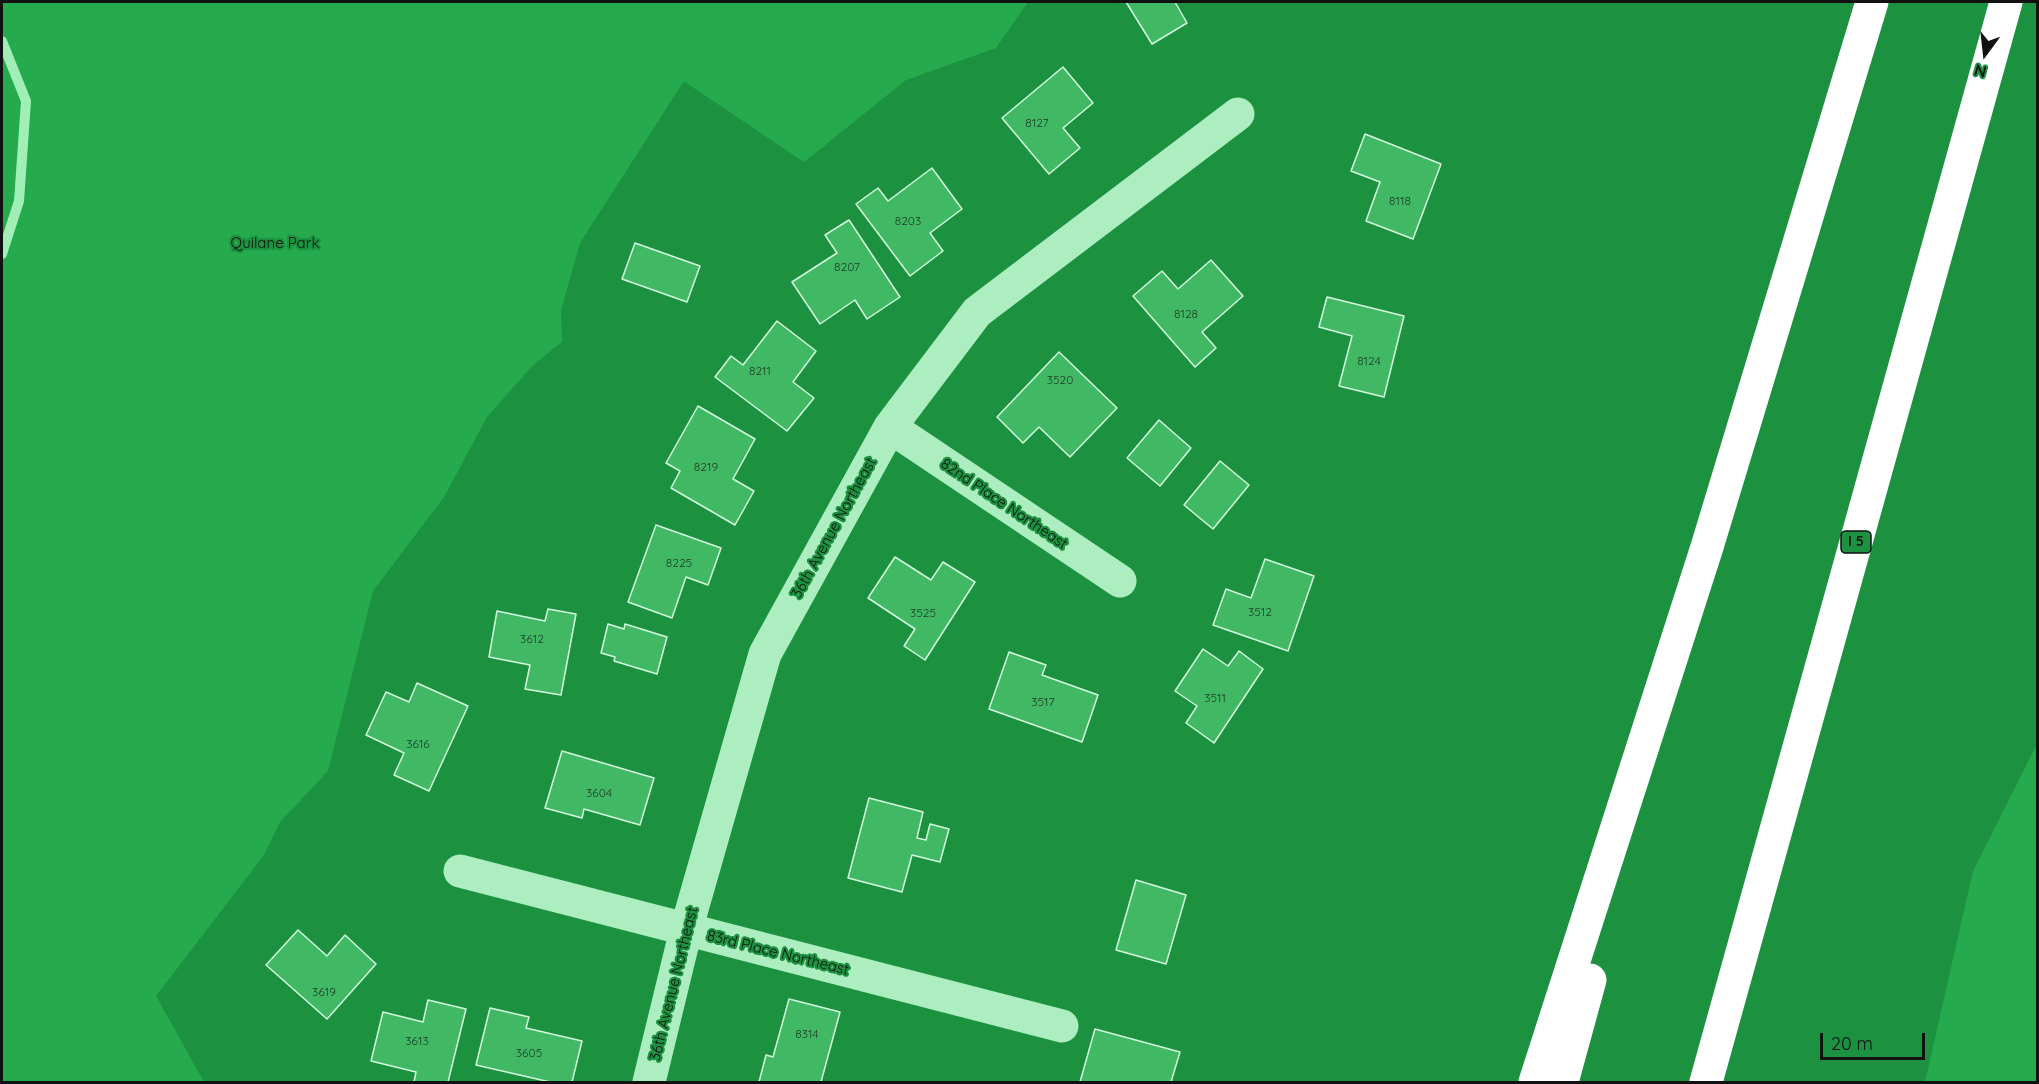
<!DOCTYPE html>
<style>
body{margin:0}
#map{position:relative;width:2039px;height:1084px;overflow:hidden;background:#1c9241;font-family:Quicksand,sans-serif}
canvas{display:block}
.frame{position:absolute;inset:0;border:3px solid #111;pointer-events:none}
.north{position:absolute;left:1955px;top:24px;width:60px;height:60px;-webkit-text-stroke:4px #1c9241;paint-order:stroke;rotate:195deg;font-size:16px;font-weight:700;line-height:24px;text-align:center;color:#111}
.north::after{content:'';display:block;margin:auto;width:21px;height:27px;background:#111;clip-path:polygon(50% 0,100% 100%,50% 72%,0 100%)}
.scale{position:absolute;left:1820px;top:1033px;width:105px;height:27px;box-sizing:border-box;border:3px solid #111;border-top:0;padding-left:8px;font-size:18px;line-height:21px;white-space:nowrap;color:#111;-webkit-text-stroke:4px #1c9241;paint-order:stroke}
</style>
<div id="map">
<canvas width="2039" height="1084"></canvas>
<div class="frame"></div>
<div class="north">N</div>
<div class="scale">20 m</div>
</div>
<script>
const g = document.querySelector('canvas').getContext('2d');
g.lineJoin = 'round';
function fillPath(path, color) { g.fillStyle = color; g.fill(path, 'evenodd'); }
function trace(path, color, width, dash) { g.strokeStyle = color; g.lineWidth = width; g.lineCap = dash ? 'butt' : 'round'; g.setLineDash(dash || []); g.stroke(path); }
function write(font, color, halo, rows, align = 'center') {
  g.font = font + ' Quicksand,sans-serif'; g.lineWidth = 4.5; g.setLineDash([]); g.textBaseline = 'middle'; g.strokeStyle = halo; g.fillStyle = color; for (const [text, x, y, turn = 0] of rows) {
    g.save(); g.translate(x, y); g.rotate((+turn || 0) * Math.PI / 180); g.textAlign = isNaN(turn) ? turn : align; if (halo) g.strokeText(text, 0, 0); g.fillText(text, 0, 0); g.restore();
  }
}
const green = new Path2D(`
 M 2,2 L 1028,2 L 996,48 L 906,80 L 804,162 L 685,82 L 682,84 L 580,243 L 561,310 L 562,342 L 533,365 L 487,417 L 444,497 L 373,591 L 328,771 L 280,822 L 264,855 L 156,996 L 204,1082 L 2,1082 Z
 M 2037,744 L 2037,1082 L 1925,1082 L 1973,871 Z`);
const stream = new Path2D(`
 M 2,41 L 26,101 L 19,201 L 2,254`);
const building = new Path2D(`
 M 1126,2 L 1175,2 L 1187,23 L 1152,44 Z
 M 1063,67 L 1093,103 L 1063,128 L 1080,148 L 1049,174 L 1002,118 Z
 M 1365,134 L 1441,164 L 1413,239 L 1366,221 L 1380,182 L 1351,171 Z
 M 932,168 L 962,209 L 930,233 L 943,251 L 910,276 L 856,204 L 878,188 L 888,201 Z
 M 849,220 L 900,297 L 867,319 L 855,300 L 820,324 L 792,282 L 837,253 L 825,235 Z
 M 635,243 L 700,266 L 687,302 L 622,279 Z
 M 1211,260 L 1243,296 L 1202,332 L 1216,348 L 1195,367 L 1133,296 L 1162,271 L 1178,289 Z
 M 1327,297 L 1404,316 L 1384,397 L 1339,386 L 1352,336 L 1319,327 Z
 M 777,321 L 816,351 L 793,382 L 814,398 L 787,431 L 715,377 L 731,356 L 743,365 Z
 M 1059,352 L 1117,408 L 1070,457 L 1039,427 L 1023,443 L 997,417 Z
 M 698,406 L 755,439 L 733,479 L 754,491 L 735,525 L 671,488 L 680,471 L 666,463 Z
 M 1159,420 L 1191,448 L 1160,486 L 1127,458 Z
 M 1220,461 L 1249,485 L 1213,529 L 1184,505 Z
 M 656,525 L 721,548 L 708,585 L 686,577 L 672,618 L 628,602 Z
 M 895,557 L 931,580 L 943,562 L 975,582 L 925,660 L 904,646 L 915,629 L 868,598 Z
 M 1265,559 L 1314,576 L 1288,651 L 1213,625 L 1226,589 L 1251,598 Z
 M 548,609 L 576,614 L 561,695 L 525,689 L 530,665 L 489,657 L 497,611 L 545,621 Z
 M 608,624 L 624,629 L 625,624 L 667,637 L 657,674 L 614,661 L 615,657 L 601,653 Z
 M 1203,649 L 1228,666 L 1239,651 L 1263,669 L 1214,743 L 1186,723 L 1197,706 L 1175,691 Z
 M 1009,652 L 1046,665 L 1042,675 L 1098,695 L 1082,742 L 989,709 Z
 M 417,683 L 468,706 L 429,791 L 394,775 L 404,753 L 366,735 L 386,692 L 409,702 Z
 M 562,751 L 654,778 L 640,825 L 584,809 L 582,818 L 545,808 Z
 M 869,798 L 923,812 L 917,838 L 926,840 L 930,824 L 949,829 L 940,862 L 912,855 L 902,892 L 848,878 Z
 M 1136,880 L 1186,895 L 1166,964 L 1116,950 Z
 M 298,930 L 327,956 L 345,935 L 376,964 L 327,1019 L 266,965 Z
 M 789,999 L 840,1012 L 821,1082 L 759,1082 L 766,1055 L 773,1057 Z
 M 428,1000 L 466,1009 L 448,1082 L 414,1082 L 416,1072 L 371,1061 L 383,1012 L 423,1022 Z
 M 490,1008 L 529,1017 L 526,1028 L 582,1041 L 572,1082 L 550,1082 L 476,1065 Z
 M 1095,1029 L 1180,1052 L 1171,1082 L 1080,1082 Z`);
const minor = new Path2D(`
 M 890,427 L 1120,581
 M 460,871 L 1062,1026
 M 649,1082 L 686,930 L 765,654 L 890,427 L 977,312 L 1238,114`);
const highway = new Path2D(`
 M 1535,1082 L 1707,547 L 1872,2
 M 1562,1082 L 1590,980
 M 1706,1082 L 2006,2`);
const numberNames = [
 ["8127",1037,123],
 ["8118",1400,201],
 ["8203",908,221],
 ["8207",847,267],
 ["8128",1186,314],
 ["8124",1369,361],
 ["8211",760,371],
 ["3520",1060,380],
 ["8219",706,467],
 ["8225",679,563],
 ["3512",1260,612],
 ["3525",923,613],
 ["3612",532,639],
 ["3511",1215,698],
 ["3517",1043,702],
 ["3616",418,744],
 ["3604",599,793],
 ["3619",324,992],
 ["8314",807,1034],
 ["3613",417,1041],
 ["3605",529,1053]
];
const shields = [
 [1856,542,30]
];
const shieldNames = [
 ["I 5",1856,542]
];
const parkNames = [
 ["Quilane Park",275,243]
];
const streetNames = [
 ["82nd Place Northeast",1004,504,34],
 ["36th Avenue Northeast",834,528,-61],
 ["83rd Place Northeast",778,953,14],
 ["36th Avenue Northeast",674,984,-76]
];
fillPath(green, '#25ab4d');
trace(stream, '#a0f0b6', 10);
fillPath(building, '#40b864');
trace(building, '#d3fade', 1.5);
trace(minor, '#adeec0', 33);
trace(highway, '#fff', 33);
write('12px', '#1d3b26', null, numberNames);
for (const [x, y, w] of shields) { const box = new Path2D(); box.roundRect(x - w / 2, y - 11, w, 22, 4.5); g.fillStyle = '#1c9241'; g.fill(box); trace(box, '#111', 1.5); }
write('bold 14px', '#111', null, shieldNames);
write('15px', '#111', '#1c9241', parkNames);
write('15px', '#111', '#1c9241', streetNames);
</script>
